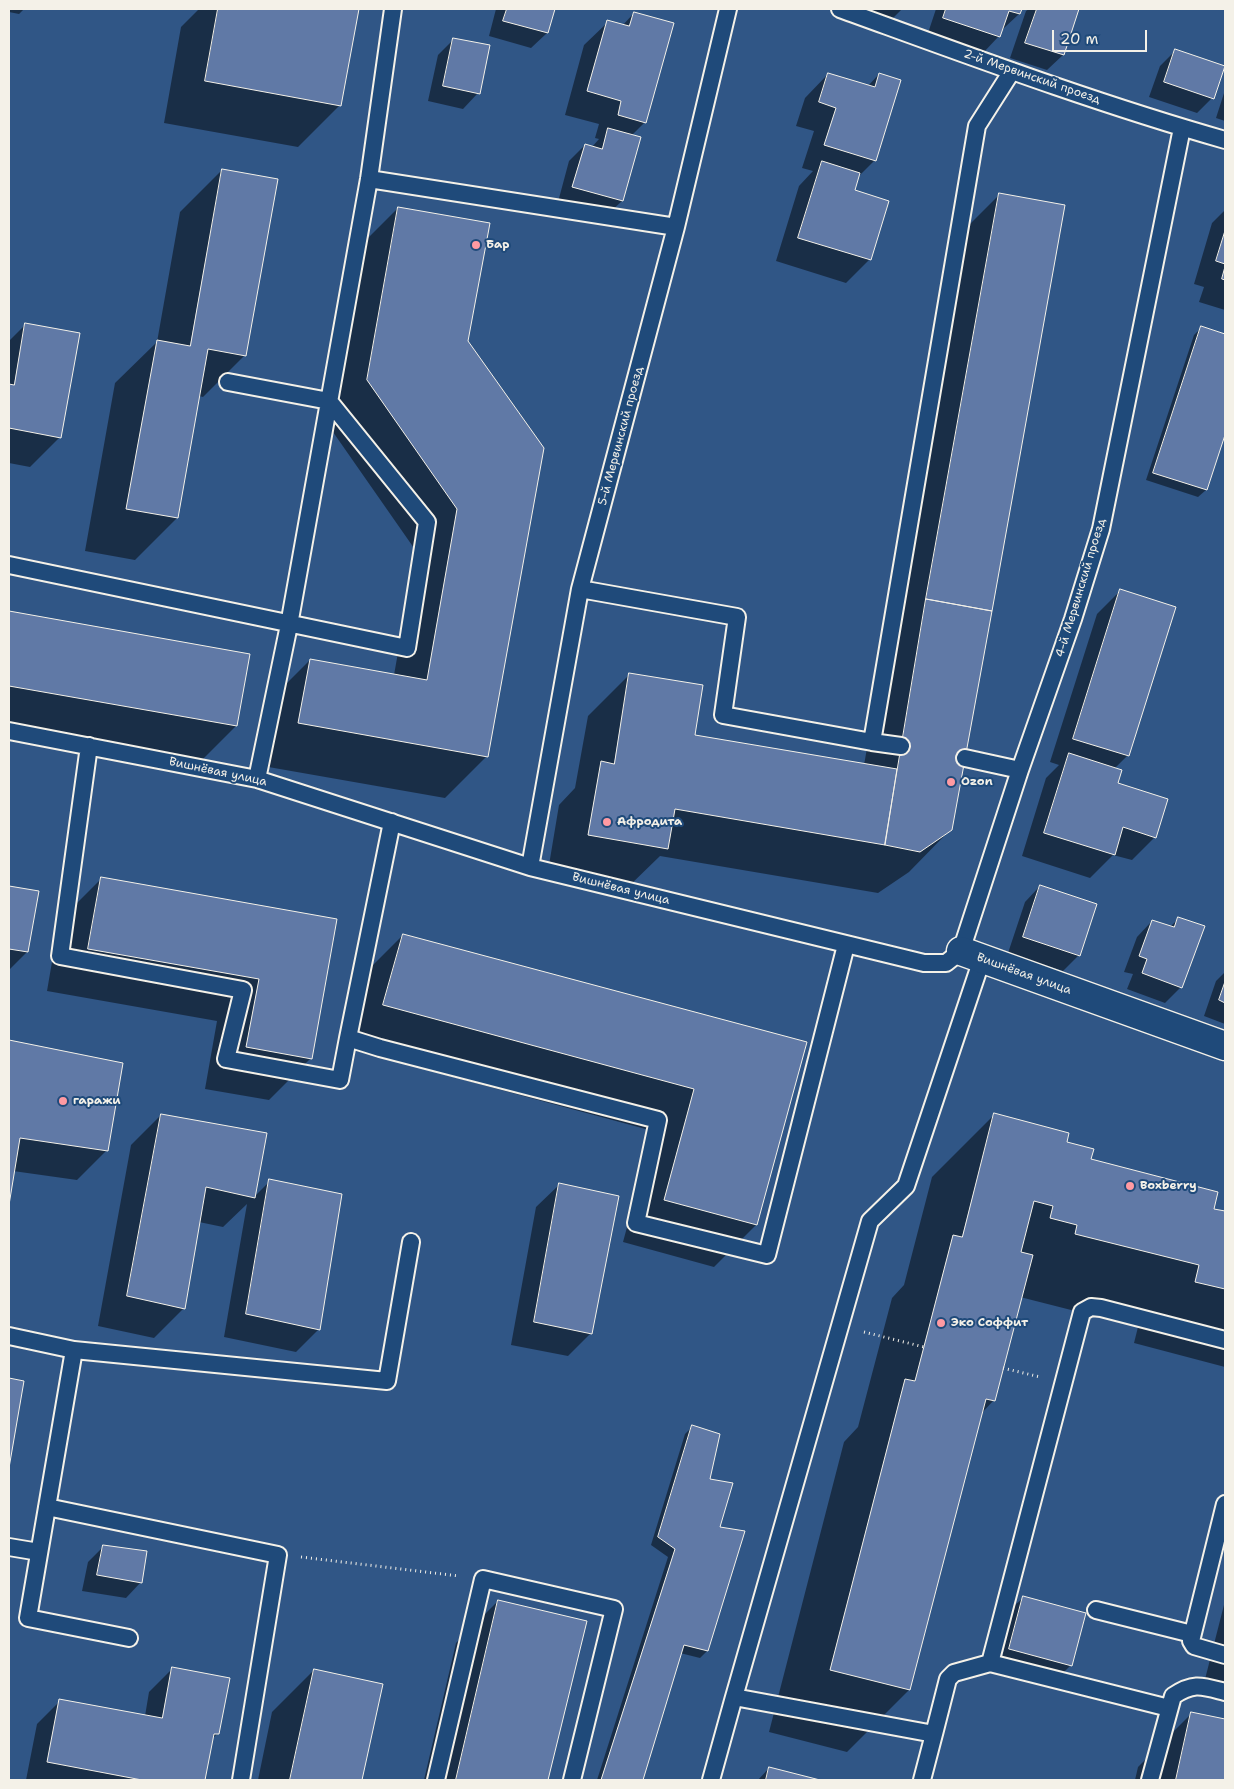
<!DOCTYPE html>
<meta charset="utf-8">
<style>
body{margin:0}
#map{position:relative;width:1234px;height:1789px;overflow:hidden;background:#305686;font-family:"Shantell Sans",sans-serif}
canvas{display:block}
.frame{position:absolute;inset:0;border:10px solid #f4f1e8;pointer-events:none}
.scale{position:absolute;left:1052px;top:30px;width:95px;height:22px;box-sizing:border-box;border:2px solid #f4f1e8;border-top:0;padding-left:6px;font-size:15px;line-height:18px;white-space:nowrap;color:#f4f1e8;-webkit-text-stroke:4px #1f4a7a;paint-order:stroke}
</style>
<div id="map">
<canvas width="1234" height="1789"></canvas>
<div class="frame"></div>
<div class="scale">20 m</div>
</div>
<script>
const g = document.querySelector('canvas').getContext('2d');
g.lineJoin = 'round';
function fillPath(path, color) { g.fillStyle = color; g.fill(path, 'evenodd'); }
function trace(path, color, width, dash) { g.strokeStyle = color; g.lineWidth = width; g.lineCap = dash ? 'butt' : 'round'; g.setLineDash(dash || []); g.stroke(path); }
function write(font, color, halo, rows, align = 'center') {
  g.font = font + ' "Shantell Sans",sans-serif'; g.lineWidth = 4; g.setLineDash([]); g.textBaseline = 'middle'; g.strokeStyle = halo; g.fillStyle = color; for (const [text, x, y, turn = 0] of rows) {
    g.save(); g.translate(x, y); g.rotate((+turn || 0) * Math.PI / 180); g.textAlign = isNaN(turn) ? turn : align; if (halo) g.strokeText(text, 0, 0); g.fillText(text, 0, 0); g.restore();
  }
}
const shadow = new Path2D(`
 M 9,9 L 24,9 L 19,14 L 9,12 Z
 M 199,9 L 357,9 L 340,105 L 298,147 L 164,123 L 181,27 Z
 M 496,9 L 554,9 L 547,33 L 531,48 L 489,36 Z
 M 857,9 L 902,9 L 891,20 Z
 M 936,9 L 1020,9 L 1019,14 L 1003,29 L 1002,29 L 999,36 L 984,52 L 928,33 Z
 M 1029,9 L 1078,9 L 1063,55 L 1047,70 L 1010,58 L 1026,11 Z
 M 634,13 L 645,122 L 631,136 L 622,201 L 606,216 L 558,202 L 569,161 L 585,145 L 592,147 L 599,139 L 595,138 L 599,124 L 565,115 L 584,45 L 608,22 L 622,26 Z
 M 454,39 L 478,93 L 463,109 L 428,101 L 438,55 Z
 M 1175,51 L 1212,98 L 1197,113 L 1149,97 L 1160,66 Z
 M 828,74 L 868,86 L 879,74 L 875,160 L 858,177 L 853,191 L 887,201 L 869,260 L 846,283 L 776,261 L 799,186 L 813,171 L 802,168 L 814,131 L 796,126 L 805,98 Z
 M 1225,90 L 1225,121 L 1216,118 Z
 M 222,170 L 245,355 L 203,397 L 199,396 L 177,518 L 135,560 L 85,551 L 115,383 L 157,342 L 180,212 Z
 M 1000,194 L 951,829 L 909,872 L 878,893 L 660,856 L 625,890 L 547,877 L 559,805 L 575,788 L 588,716 L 630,674 L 693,736 L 864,765 L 958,236 Z
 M 398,208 L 467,341 L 487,756 L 445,798 L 257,765 L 268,702 L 310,660 L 394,675 L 416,551 L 326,422 L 356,250 Z
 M 1225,210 L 1225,310 L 1199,302 L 1204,287 L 1194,284 L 1212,223 Z
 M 25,325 L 60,437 L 30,467 L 9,463 L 9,341 Z
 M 1201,328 L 1225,336 L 1225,431 L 1206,490 L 1198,497 L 1146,480 L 1194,335 Z
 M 1120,591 L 1128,755 L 1114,769 L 1116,784 L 1155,837 L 1132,860 L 1113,855 L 1090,878 L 1022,856 L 1046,778 L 1059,765 L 1050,762 L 1097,614 Z
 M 9,613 L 249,655 L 236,726 L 194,768 L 9,735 Z
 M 101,879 L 336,920 L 311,1058 L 269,1100 L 205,1089 L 217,1021 L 47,991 L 59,921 Z
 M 1040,886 L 1079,955 L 1063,971 L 1008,953 L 1025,902 Z
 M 9,887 L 38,892 L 27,952 L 9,970 Z
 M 1179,918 L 1181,987 L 1165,1003 L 1127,989 L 1133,974 L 1124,972 L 1137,937 L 1152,921 L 1170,927 Z
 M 403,935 L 806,1043 L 756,1225 L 714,1267 L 623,1242 L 653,1131 L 342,1047 L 361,977 Z
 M 1225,972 L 1225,1024 L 1204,1016 L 1216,981 Z
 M 9,1041 L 122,1064 L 107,1150 L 77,1180 L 13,1171 L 9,1198 Z
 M 161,1115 L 254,1197 L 270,1181 L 319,1329 L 296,1352 L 224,1337 L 247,1204 L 223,1227 L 199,1222 L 184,1308 L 154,1338 L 98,1326 L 131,1145 Z
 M 994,1115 L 1065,1143 L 1090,1160 L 1212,1209 L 1225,1213 L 1225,1367 L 1134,1343 L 1138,1327 L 1020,1297 L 993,1401 L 981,1414 L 909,1690 L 847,1752 L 769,1732 L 844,1442 L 858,1427 L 892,1298 L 904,1285 L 932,1177 Z
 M 560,1184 L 591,1333 L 568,1356 L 511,1345 L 536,1207 Z
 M 9,1379 L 23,1382 L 9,1461 Z
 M 693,1426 L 708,1480 L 718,1528 L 707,1651 L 700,1658 L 680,1653 L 642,1780 L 597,1780 L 668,1557 L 651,1545 L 685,1434 Z
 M 103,1547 L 141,1582 L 126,1598 L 82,1591 L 88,1562 Z
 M 1023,1598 L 1071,1665 L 1063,1673 L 1002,1657 L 1015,1605 Z
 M 498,1601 L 585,1622 L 547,1780 L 424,1780 L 456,1643 Z
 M 1225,1601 L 1225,1692 L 1203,1687 Z
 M 173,1668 L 218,1733 L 211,1740 L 204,1780 L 26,1780 L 37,1724 L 60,1701 L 145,1716 L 149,1692 Z
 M 314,1670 L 381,1685 L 361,1780 L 258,1780 L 272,1712 Z
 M 1192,1713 L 1225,1721 L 1225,1780 L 1135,1780 L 1138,1767 Z
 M 769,1768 L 815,1780 L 758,1780 Z`);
const building = new Path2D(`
 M 218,9 L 359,9 L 341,106 L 205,81 Z
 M 507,9 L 555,9 L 548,33 L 503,21 Z
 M 946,9 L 1022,9 L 1020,14 L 1009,11 L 1000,37 L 943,18 Z
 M 1037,9 L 1079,9 L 1064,55 L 1025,43 Z
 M 634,12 L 674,23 L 646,123 L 618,115 L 621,101 L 587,91 L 607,20 L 629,26 Z
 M 453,38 L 490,45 L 480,94 L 443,86 Z
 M 1175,49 L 1225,66 L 1214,99 L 1164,82 Z
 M 828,73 L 875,87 L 879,73 L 901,80 L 876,161 L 824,145 L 836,108 L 819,102 Z
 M 608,128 L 641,137 L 623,201 L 572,187 L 585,144 L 602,149 Z
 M 822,161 L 860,173 L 855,190 L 889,201 L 871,260 L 798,238 Z
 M 222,169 L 278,179 L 246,356 L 208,349 L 178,518 L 126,509 L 157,340 L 190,346 Z
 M 999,193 L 1065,205 L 992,611 L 926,599 Z
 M 398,207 L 490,223 L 468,341 L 544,448 L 488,757 L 298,723 L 310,659 L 427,680 L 457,509 L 367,380 Z
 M 1225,231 L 1225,264 L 1216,261 Z
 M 1225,267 L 1225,280 L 1222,279 Z
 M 25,323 L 80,333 L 61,438 L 9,428 L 9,384 L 14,385 Z
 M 1201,326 L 1225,334 L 1225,435 L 1207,490 L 1153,473 Z
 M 1120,589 L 1176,607 L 1129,756 L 1073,739 Z
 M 926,599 L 992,611 L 952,830 L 920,852 L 885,845 Z
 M 9,611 L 250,654 L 237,726 L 9,686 Z
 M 629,673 L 703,685 L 695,735 L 897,769 L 885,845 L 675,809 L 668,849 L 588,835 L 601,761 L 614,764 Z
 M 1069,753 L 1122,770 L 1118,783 L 1168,799 L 1156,838 L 1123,827 L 1115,855 L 1044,833 Z
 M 101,877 L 337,919 L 312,1059 L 246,1047 L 259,979 L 88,949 Z
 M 1040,885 L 1097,904 L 1080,956 L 1023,937 Z
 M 9,886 L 39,891 L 28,952 L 9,949 Z
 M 1178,917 L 1205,926 L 1182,988 L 1142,973 L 1147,959 L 1139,956 L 1152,920 L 1174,927 Z
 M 403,934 L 807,1042 L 757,1225 L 664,1200 L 694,1089 L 383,1005 Z
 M 1225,982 L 1225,1003 L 1219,1000 Z
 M 9,1040 L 123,1063 L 108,1151 L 20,1138 L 9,1205 Z
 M 994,1113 L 1069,1133 L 1067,1142 L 1094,1149 L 1091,1159 L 1218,1192 L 1214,1209 L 1225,1211 L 1225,1289 L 1195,1282 L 1199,1265 L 1075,1234 L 1077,1225 L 1050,1218 L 1053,1206 L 1034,1201 L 1021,1252 L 1033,1255 L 995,1401 L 986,1399 L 910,1690 L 830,1670 L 905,1379 L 915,1381 L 953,1235 L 962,1237 Z
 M 161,1114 L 267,1133 L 255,1198 L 206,1187 L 185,1309 L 127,1296 Z
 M 269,1179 L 342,1194 L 320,1330 L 246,1314 Z
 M 559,1183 L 619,1196 L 592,1334 L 534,1322 Z
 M 9,1378 L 24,1381 L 9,1468 Z
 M 692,1425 L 720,1434 L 710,1479 L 733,1483 L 720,1527 L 745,1531 L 708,1651 L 684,1645 L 643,1780 L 601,1780 L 675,1549 L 658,1537 Z
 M 103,1545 L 147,1551 L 142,1583 L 97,1575 Z
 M 1023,1596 L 1086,1613 L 1072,1666 L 1009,1649 Z
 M 498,1600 L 587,1621 L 548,1780 L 456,1780 Z
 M 172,1667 L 230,1678 L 219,1734 L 214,1734 L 205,1780 L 142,1780 L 47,1762 L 59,1699 L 162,1718 Z
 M 314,1669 L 383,1684 L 362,1780 L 290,1780 Z
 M 1191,1712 L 1225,1719 L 1225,1780 L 1176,1780 Z
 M 769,1767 L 820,1780 L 766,1780 Z`);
const path = new Path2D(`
 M 864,1332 L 924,1347
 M 1003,1368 L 1040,1377
 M 301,1557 L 459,1576`);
const lane = new Path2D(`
 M 840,9 C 967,55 1095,103 1225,140
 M 369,179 L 676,227
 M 9,565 L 407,648 L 427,522 L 329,401 L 228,382
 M 580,589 L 737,617 L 723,715 L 872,742 L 977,126 L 1012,71
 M 9,731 L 257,779 L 530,867 L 924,963 L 946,963 L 961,951 L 1020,770 L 1073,619 L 1101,529 L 1182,128
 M 872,742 L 901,746
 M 89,746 L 60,956 L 243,990 L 226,1059 L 340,1080 L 348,1038
 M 965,758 L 1020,770
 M 257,779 L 289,625 L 369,179 L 393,9
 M 392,822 L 348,1038 L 380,1048 L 658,1120 L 636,1223 L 767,1255 L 846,945
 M 530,867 L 580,589 L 676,227 L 728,9
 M 9,1336 L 74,1350 L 28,1618 L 129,1638
 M 74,1350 L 387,1381 L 411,1242
 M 1225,1504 L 1191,1641 L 1194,1646 L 1225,1655
 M 47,1507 L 278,1555 L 241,1780
 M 9,1547 L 39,1552
 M 1096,1610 L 1192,1634
 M 990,1663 L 1169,1708
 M 734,1697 L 870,1221 L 906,1186 L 982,959
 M 934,1734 L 948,1679 L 954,1673 L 990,1663 L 1082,1312 L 1091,1307 L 1101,1308 L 1225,1340
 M 436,1780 L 483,1579 L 614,1609 L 572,1780
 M 711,1780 L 734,1697 L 934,1734 L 922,1780
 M 1150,1780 L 1173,1696 C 1194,1682 1202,1686 1225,1692`);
const street = new Path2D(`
 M 961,951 L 1225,1046`);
const markers = [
 [476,245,5,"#ff9aa2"],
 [951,782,5,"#ff9aa2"],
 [607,822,5,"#ff9aa2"],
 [63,1101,5,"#ff9aa2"],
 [1130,1186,5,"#ff9aa2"],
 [941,1323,5,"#ff9aa2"]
];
const streetNames = [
 ["2-й Мервинский проезд",1032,77,19],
 ["5-й Мервинский проезд",621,436,-75],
 ["4-й Мервинский проезд",1081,588,-73],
 ["Вишнёвая улица",218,772,12],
 ["Вишнёвая улица",621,889,14],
 ["Вишнёвая улица",1024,974,20]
];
const poiNames = [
 ["Бар",486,245],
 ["Ozon",961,782],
 ["Афродита",617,822],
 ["гаражи",73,1101],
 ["Boxberry",1140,1186],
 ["Эко Соффит",951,1323]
];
fillPath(shadow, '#0007');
fillPath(building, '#6079a6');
trace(building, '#f4f1e8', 1);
trace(lane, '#f4f1e8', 20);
trace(street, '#f4f1e8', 31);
trace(path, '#f4f1e8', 3, [1, 4]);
trace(lane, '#1f4a7a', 16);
trace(street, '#1f4a7a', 28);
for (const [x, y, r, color] of markers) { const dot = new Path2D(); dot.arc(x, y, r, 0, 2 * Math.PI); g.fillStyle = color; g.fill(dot); trace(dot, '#1f4a7a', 2); }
write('12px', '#f4f1e8', '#1f4a7a', streetNames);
write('bold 12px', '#f4f1e8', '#1f4a7a', poiNames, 'left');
</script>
